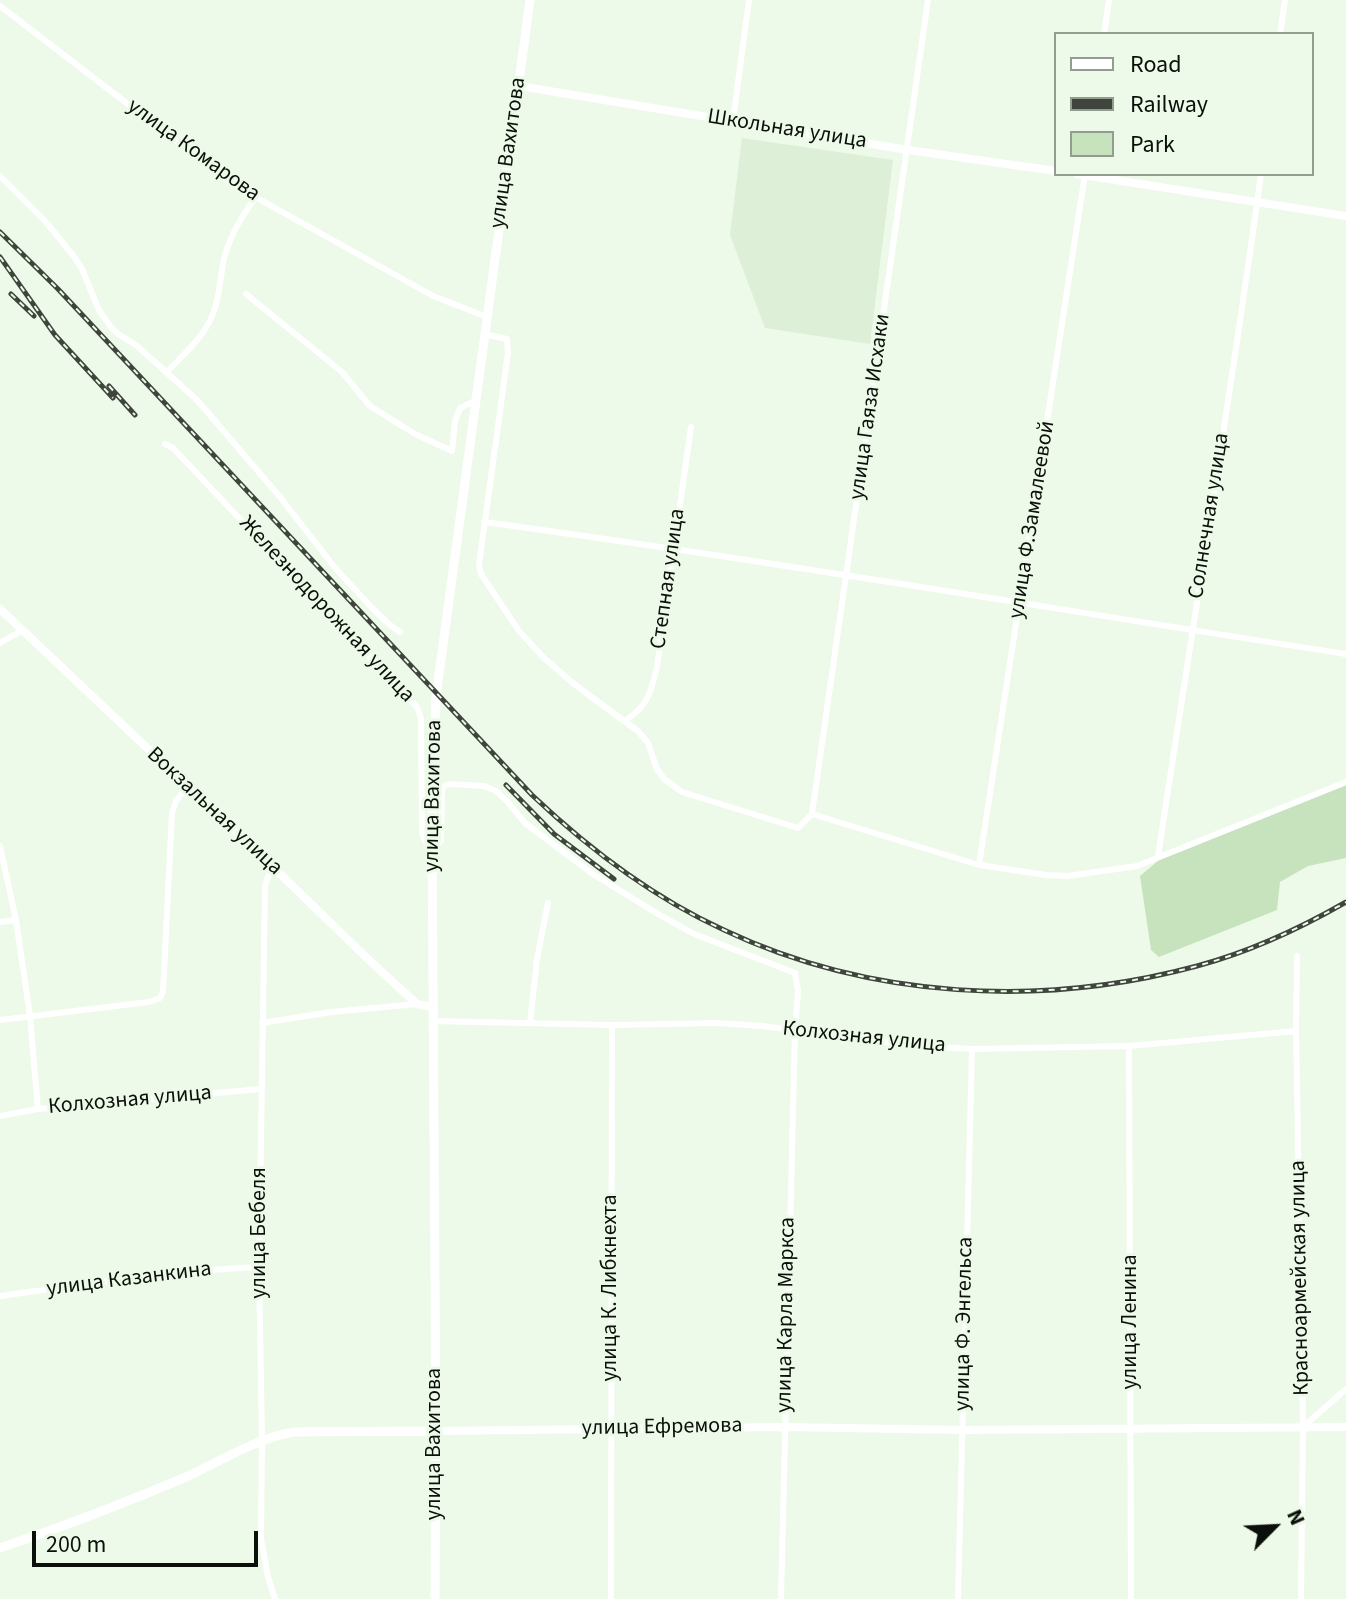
<!DOCTYPE html>
<meta charset="utf-8">
<style>
body{margin:0}
#map{position:relative;width:1346px;height:1599px;overflow:hidden;background:#edfae9;font-family:"Source Sans 3",sans-serif}
canvas{display:block}
.legend{position:absolute;left:1054px;top:32px;width:260px;height:144px;box-sizing:border-box;background:#edfae9;border:2px solid #939c90;margin:0;padding:10px 14px;list-style:none;font-size:24px;color:#0c100a}
.legend li{display:flex;align-items:center;gap:16px;height:40px}
.legend b{width:40px;border:2px solid #939c90}
.north{position:absolute;left:1234px;top:1487px;width:80px;height:80px;-webkit-text-stroke:6px #edfae9;paint-order:stroke;rotate:66deg;font-size:22px;font-weight:700;line-height:32px;text-align:center;color:#0c100a}
.north::after{content:'';display:block;margin:auto;width:28px;height:36px;background:#0c100a;clip-path:polygon(50% 0,100% 100%,50% 72%,0 100%)}
.scale{position:absolute;left:32px;top:1531px;width:226px;height:36px;box-sizing:border-box;border:4px solid #0c100a;border-top:0;padding-left:10px;font-size:24px;line-height:28px;white-space:nowrap;color:#0c100a;-webkit-text-stroke:6px #edfae9;paint-order:stroke}
</style>
<div id="map">
<canvas width="1346" height="1599"></canvas>
<ul class="legend">
<li><b style="height:10px;background:#fff"></b>Road</li>
<li><b style="height:10px;background:#3f453d"></b>Railway</li>
<li><b style="height:22px;background:#c7e3be"></b>Park</li>
</ul>
<div class="north">N</div>
<div class="scale">200 m</div>
</div>
<script>
const g = document.querySelector('canvas').getContext('2d');
g.lineJoin = 'round';
function fillPath(path, color) { g.fillStyle = color; g.fill(path, 'evenodd'); }
function trace(path, color, width, dash) { g.strokeStyle = color; g.lineWidth = width; g.lineCap = dash ? 'butt' : 'round'; g.setLineDash(dash || []); g.stroke(path); }
function write(font, color, halo, rows, align = 'center') {
  g.font = font + ' "Source Sans 3",sans-serif'; g.lineWidth = 6; g.setLineDash([]); g.textBaseline = 'middle'; g.strokeStyle = halo; g.fillStyle = color; for (const [text, x, y, turn = 0] of rows) {
    g.save(); g.translate(x, y); g.rotate((+turn || 0) * Math.PI / 180); g.textAlign = isNaN(turn) ? turn : align; if (halo) g.strokeText(text, 0, 0); g.fillText(text, 0, 0); g.restore();
  }
}
const built = new Path2D(`
 M 742,138 L 893,160 L 870,344 L 765,328 L 730,235 Z`);
const green = new Path2D(`
 M 1346,785 L 1346,858 L 1308,866 L 1280,882 L 1277,910 L 1159,957 L 1151,950 L 1140,876 L 1159,860 Z`);
const minor = new Path2D(`
 M 0,6 L 232,184 L 433,296 L 487,317
 M 1104,34 L 1109,0
 M 1280,34 L 1285,0
 M 733,120 L 749,0
 M 0,176 L 45,221 L 75,258 L 82,269 L 99,310 L 110,326 L 118,334 L 136,345 L 197,400 L 280,497 L 336,569 L 374,610 L 390,625 L 400,632
 M 246,294 L 342,372 L 370,406 L 415,434 L 452,451 L 455,421 L 460,408 L 475,401
 M 484,334 L 507,339 L 508,353 L 479,565 L 481,574 L 519,631 L 544,658 L 574,684 L 639,732 L 648,743 L 657,769 L 664,779 L 682,792 L 798,828 L 812,814 L 979,865 L 1046,875 L 1068,876 L 1137,866 L 1346,782
 M 167,372 C 184,354 204,337 213,314 C 220,296 220,277 224,259 C 229,237 242,216 255,198
 M 165,444 L 173,448 L 417,707 L 421,718 L 422,832 L 425,841 L 432,850 L 441,841 L 442,791 L 444,786 L 450,784 L 484,786 L 496,791 L 507,801 L 525,823 L 593,874 L 658,914 L 694,934 L 795,973 L 798,991 L 795,1030 L 781,1599
 M 484,522 C 772,561 1059,610 1346,654
 M 0,643 L 23,630
 M 625,721 C 648,706 651,692 657,667 L 691,427
 M 812,814 L 928,0
 M 0,846 L 16,920 L 30,1016 L 38,1109
 M 1158,857 C 1192,629 1230,402 1261,174
 M 979,865 L 1085,174
 M 274,868 L 268,877 L 265,886 L 259,1267 L 262,1440 L 261,1539 L 268,1577 L 275,1599
 M 0,922 L 16,920
 M 1297,956 L 1296,1031 L 1303,1427 L 1301,1599
 M 0,1020 L 149,1002 L 160,998 L 163,992 L 172,813 L 176,801 L 187,787
 M 432,1021 L 612,1025 L 718,1023 L 762,1026 L 916,1046 L 972,1049 L 1129,1046 L 1296,1031
 M 262,1023 L 331,1012 L 417,1004
 M 530,1023 L 537,959 L 548,903
 M 1129,1046 L 1131,1599
 M 0,1116 L 38,1109 L 261,1089
 M 0,1296 C 86,1284 172,1271 259,1267
 M 1303,1427 L 1346,1389
 M 611,1599 L 612,1025
 M 958,1599 L 972,1049`);
const tertiary = new Path2D(`
 M 519,86 L 908,150 L 1056,171
 M 1077,174 L 1346,216
 M 0,609 L 274,868 L 369,960 L 417,1004 L 432,1007
 M 436,1431 L 784,1427 L 963,1430 L 1346,1427`);
const secondary = new Path2D(`
 M 0,1548 C 62,1527 125,1503 186,1477 C 222,1461 256,1438 294,1432 L 436,1431
 M 435,1599 L 436,1431 L 432,833 L 436,697 L 530,0`);
const rail = new Path2D(`
 M 0,232 L 58,289 L 532,795 C 589,849 652,897 724,930 C 870,999 1041,1008 1197,966 C 1249,952 1299,929 1346,902
 M 0,257 L 55,335 L 113,398
 M 11,294 L 34,316
 M 109,386 L 135,415
 M 506,785 L 554,834 L 614,879`);
const streetNames = [
 ["Школьная улица",787,130,9],
 ["улица Комарова",193,151,36],
 ["улица Вахитова",509,153,-82],
 ["улица Гаяза Исхаки",871,407,-82],
 ["Солнечная улица",1210,516,-81],
 ["улица Ф.Замалеевой",1033,520,-81],
 ["Степная улица",669,579,-82],
 ["Железнодорожная улица",326,610,47],
 ["улица Вахитова",434,796,-89],
 ["Вокзальная улица",214,812,43],
 ["Колхозная улица",864,1038,6],
 ["Колхозная улица",130,1101,-5],
 ["улица Бебеля",260,1233,-90],
 ["Красноармейская улица",1301,1278,-91],
 ["улица Казанкина",129,1280,-7],
 ["улица К. Либкнехта",611,1288,-90],
 ["улица Карла Маркса",787,1315,-89],
 ["улица Ленина",1131,1322,-90],
 ["улица Ф. Энгельса",965,1324,-89],
 ["улица Ефремова",662,1428,-1],
 ["улица Вахитова",435,1444,-90]
];
fillPath(built, '#ddefd7');
fillPath(green, '#c7e3be');
trace(minor, '#fff', 6);
trace(tertiary, '#fff', 8);
trace(secondary, '#fff', 9);
trace(rail, '#3f453d', 5);
trace(rail, '#edfae9', 2, [6]);
write('22px', '#0c100a', '#edfae9', streetNames);
</script>
